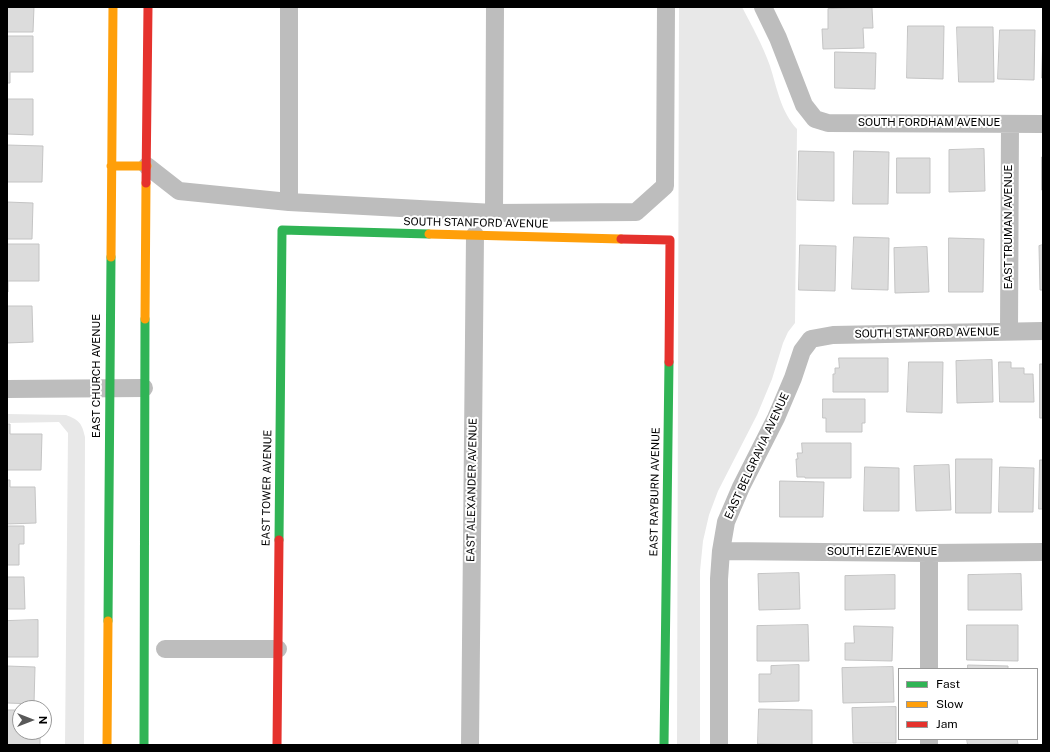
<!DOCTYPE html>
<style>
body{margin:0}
#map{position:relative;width:1050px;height:752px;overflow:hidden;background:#fff;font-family:"Public Sans",sans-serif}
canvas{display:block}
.frame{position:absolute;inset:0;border:8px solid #000;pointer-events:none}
.legend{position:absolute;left:898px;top:668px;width:140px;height:72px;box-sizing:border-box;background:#fff;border:1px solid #999;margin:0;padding:5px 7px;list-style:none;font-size:12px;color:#000}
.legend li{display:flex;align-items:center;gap:8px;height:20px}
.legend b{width:20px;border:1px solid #999}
.north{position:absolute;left:12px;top:700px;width:40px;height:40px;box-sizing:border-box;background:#fff;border:1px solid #999;border-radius:50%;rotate:90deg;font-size:11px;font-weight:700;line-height:16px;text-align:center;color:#000}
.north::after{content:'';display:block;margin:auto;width:14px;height:18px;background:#595959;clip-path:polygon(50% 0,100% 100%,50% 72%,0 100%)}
</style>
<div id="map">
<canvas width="1050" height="752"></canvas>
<div class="frame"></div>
<ul class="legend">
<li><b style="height:5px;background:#30b455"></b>Fast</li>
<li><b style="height:5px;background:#ff9f0a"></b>Slow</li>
<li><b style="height:5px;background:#e5322d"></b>Jam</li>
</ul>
<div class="north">N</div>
</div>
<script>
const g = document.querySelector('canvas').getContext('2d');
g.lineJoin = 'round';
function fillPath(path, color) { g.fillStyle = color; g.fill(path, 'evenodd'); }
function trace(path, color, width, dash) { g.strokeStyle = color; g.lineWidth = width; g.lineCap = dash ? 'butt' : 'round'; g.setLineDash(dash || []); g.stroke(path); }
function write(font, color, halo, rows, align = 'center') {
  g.font = font + ' "Public Sans",sans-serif'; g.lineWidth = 4; g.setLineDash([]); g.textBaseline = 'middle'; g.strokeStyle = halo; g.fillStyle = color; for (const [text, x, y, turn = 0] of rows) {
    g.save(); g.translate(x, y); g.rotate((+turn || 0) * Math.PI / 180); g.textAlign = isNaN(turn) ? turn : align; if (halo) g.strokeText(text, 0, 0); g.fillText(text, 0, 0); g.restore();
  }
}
const green = new Path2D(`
 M 679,7 L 742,7 C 752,26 763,46 770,66 C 777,88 781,112 797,129 L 795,323 L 788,332 L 783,343 L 772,379 L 757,415 L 718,491 L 709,515 L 703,541 L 700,571 L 700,745 L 677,745 Z
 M 7,414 L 66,415 C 79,420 82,423 85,437 L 84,745 L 65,745 L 68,433 L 59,422 L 7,423 Z`);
const building = new Path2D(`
 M 7,7 L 34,7 L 33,32 L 7,32 Z
 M 872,8 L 873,28 L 863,28 L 864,48 L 823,49 L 822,29 L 828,29 L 828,9 Z
 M 908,26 L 944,26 L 943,79 L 907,78 Z
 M 957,27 L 993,27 L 994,82 L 959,82 Z
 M 1000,30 L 1035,30 L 1034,80 L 998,79 Z
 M 1043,35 L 1043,78 L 1042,78 Z
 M 7,36 L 33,36 L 33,72 L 10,72 L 10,83 L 7,83 Z
 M 835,52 L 876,53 L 875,89 L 835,88 Z
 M 7,99 L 33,99 L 33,135 L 7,134 Z
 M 7,145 L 43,146 L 42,182 L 7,182 Z
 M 984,149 L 985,191 L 949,192 L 949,150 Z
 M 799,151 L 834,152 L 834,201 L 798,200 Z
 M 854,151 L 889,152 L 888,204 L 853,204 Z
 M 1042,157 L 1043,157 L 1043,190 L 1042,190 Z
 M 897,158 L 930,158 L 930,193 L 897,193 Z
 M 7,202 L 33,203 L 32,239 L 7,239 Z
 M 854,237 L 889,238 L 888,290 L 852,289 Z
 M 949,238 L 984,239 L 983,292 L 949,292 Z
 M 7,244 L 39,244 L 39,281 L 8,281 L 8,292 L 7,292 Z
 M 800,245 L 836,246 L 835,291 L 799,290 Z
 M 1043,245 L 1043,290 L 1040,290 L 1039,246 Z
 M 927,247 L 929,292 L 895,293 L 894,248 Z
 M 7,306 L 32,306 L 33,342 L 7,343 Z
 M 839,358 L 888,358 L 888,392 L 833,392 L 833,374 L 835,374 L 835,368 L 839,368 Z
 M 992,360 L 993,402 L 957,403 L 956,361 Z
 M 909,362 L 943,362 L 942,413 L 907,412 Z
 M 999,362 L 1011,362 L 1011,368 L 1024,368 L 1024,374 L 1033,374 L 1034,402 L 1000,402 Z
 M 1040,364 L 1043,364 L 1043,418 L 1040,418 Z
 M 823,399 L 865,399 L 865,423 L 862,423 L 862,432 L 826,432 L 826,418 L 823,418 Z
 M 7,424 L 10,424 L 10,434 L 42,434 L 41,470 L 7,470 Z
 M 802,443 L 851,443 L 851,478 L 805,478 L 805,477 L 797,477 L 796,459 L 798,459 L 797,453 L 802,453 Z
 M 956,459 L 992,459 L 991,513 L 956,513 Z
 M 1040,460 L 1043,460 L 1043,509 L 1039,509 Z
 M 949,465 L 951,510 L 916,511 L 914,466 Z
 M 865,467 L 899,468 L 899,511 L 864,511 Z
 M 1000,467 L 1034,468 L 1033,512 L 999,512 Z
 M 7,480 L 10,480 L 10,487 L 35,487 L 36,523 L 7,524 Z
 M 780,481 L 824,482 L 823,517 L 780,517 Z
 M 7,526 L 24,526 L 24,544 L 19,544 L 19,565 L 7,565 Z
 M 799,573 L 800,609 L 759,610 L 758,574 Z
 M 1021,574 L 1022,610 L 968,610 L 968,575 Z
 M 895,575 L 895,609 L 845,610 L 845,576 Z
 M 7,577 L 24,577 L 25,609 L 7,609 Z
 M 38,620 L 38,657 L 7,657 L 7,621 Z
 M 808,625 L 809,661 L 757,661 L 757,626 Z
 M 967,625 L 1018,625 L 1018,661 L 967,660 Z
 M 854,626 L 893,627 L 892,661 L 845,660 L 845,643 L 854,643 Z
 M 799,665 L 799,701 L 759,702 L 759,674 L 771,674 L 771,666 Z
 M 968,665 L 1008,666 L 1008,669 L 968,669 Z
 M 7,666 L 35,667 L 34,704 L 7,703 Z
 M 893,667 L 894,702 L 843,703 L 842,668 Z
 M 896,707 L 896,743 L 853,743 L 852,708 Z
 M 759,709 L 812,710 L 812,745 L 758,744 Z
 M 7,710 L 20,710 L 20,732 L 40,732 L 40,745 L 7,745 Z
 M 967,739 L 1017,739 L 1018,744 L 968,745 Z`);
const street = new Path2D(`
 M 763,7 L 778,38 L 804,105 L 815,119 L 828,123 L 1043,124
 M 147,166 L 179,191 L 289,202 L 494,213 L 636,212 L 665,186 L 666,7
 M 289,202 L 289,7
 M 494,213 L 495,7
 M 1009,331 L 1010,124
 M 7,389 L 144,388
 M 721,551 L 929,553 L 1043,552
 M 929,553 L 929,669
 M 165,649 L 278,649
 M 929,739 L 929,745
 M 470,745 L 475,235
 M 719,745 L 719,579 L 721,551 L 726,522 L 741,487 L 776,418 L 793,378 L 802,351 L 811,339 L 833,335 L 1043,331`);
const fast = new Path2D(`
 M 279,540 L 282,230 L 429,234
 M 108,621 L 111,257
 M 144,745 L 145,319
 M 664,745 L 669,362`);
const slow = new Path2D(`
 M 111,166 L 147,166
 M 429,234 L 621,239
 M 111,257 L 113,7
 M 145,319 L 146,183
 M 107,745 L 108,621`);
const jam = new Path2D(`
 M 146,183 L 148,7
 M 621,239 L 670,240 L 669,362
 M 277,745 L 279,540`);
const streetNames = [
 ["SOUTH FORDHAM AVENUE",929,123],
 ["SOUTH STANFORD AVENUE",476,223,1],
 ["EAST TRUMAN AVENUE",1009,227,-90],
 ["SOUTH STANFORD AVENUE",927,333,-1],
 ["EAST CHURCH AVENUE",97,376,-90],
 ["EAST BELGRAVIA AVENUE",757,456,-65],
 ["EAST TOWER AVENUE",267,488,-89],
 ["EAST ALEXANDER AVENUE",472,490,-89],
 ["EAST RAYBURN AVENUE",655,492,-89],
 ["SOUTH EZIE AVENUE",882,552]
];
fillPath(green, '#e8e8e8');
fillPath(building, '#dcdcdc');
trace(building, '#c4c4c4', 1);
trace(street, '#bdbdbd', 18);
trace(fast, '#30b455', 9);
trace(slow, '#ff9f0a', 9);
trace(jam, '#e5322d', 9);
write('11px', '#000', '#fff', streetNames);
</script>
